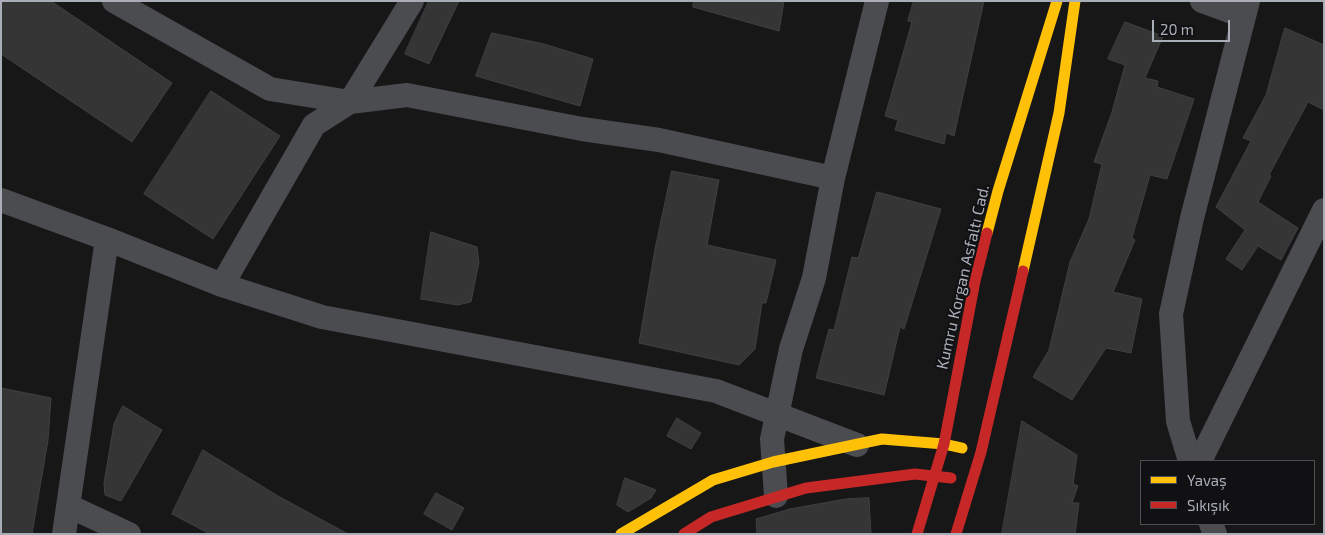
<!DOCTYPE html>
<meta charset="utf-8">
<style>
body{margin:0}
#map{position:relative;width:1325px;height:535px;overflow:hidden;background:#171717;font-family:"Exo 2",sans-serif}
canvas{display:block}
.frame{position:absolute;inset:0;border:2px solid #a8adb8;pointer-events:none}
.legend{position:absolute;left:1140px;top:460px;width:175px;height:65px;box-sizing:border-box;background:#111113;border:1px solid #4d4f55;margin:0;padding:6px 9px;list-style:none;font-size:15px;color:#a8adb8}
.legend li{display:flex;align-items:center;gap:10px;height:25px}
.legend b{width:25px;border:1px solid #4d4f55}
.scale{position:absolute;left:1152px;top:20px;width:78px;height:22px;box-sizing:border-box;border:2px solid #a8adb8;border-top:0;padding-left:6px;font-size:15px;line-height:18px;white-space:nowrap;color:#a8adb8;-webkit-text-stroke:4px #111113;paint-order:stroke}
</style>
<div id="map">
<canvas width="1325" height="535"></canvas>
<div class="frame"></div>
<ul class="legend">
<li><b style="height:6px;background:#ffc107"></b>Yavaş</li>
<li><b style="height:6px;background:#c62828"></b>Sıkışık</li>
</ul>
<div class="scale">20 m</div>
</div>
<script>
const g = document.querySelector('canvas').getContext('2d');
g.lineJoin = 'round';
function fillPath(path, color) { g.fillStyle = color; g.fill(path, 'evenodd'); }
function trace(path, color, width, dash) { g.strokeStyle = color; g.lineWidth = width; g.lineCap = dash ? 'butt' : 'round'; g.setLineDash(dash || []); g.stroke(path); }
function write(font, color, halo, rows, align = 'center') {
  g.font = font + ' "Exo 2",sans-serif'; g.lineWidth = 4; g.setLineDash([]); g.textBaseline = 'middle'; g.strokeStyle = halo; g.fillStyle = color; for (const [text, x, y, turn = 0] of rows) {
    g.save(); g.translate(x, y); g.rotate((+turn || 0) * Math.PI / 180); g.textAlign = isNaN(turn) ? turn : align; if (halo) g.strokeText(text, 0, 0); g.fillText(text, 0, 0); g.restore();
  }
}
const building = new Path2D(`
 M 1,1 L 51,1 L 172,83 L 132,142 L 1,54 Z
 M 429,1 L 459,1 L 429,64 L 405,54 Z
 M 694,1 L 784,1 L 779,31 L 693,7 Z
 M 914,1 L 984,1 L 954,136 L 946,133 L 944,144 L 895,130 L 898,120 L 885,116 L 912,22 L 908,21 Z
 M 1125,22 L 1163,36 L 1145,78 L 1158,81 L 1157,87 L 1194,99 L 1167,179 L 1150,175 L 1132,238 L 1135,240 L 1113,292 L 1142,299 L 1131,353 L 1106,348 L 1072,400 L 1033,377 L 1049,350 L 1070,262 L 1089,219 L 1102,164 L 1094,162 L 1112,112 L 1125,65 L 1108,59 Z
 M 1285,28 L 1324,45 L 1324,110 L 1308,102 L 1269,175 L 1271,176 L 1258,202 L 1298,228 L 1281,260 L 1258,246 L 1242,270 L 1226,259 L 1245,230 L 1216,207 L 1251,141 L 1243,138 L 1266,95 Z
 M 492,33 L 544,44 L 593,59 L 580,106 L 476,76 Z
 M 211,91 L 280,136 L 213,239 L 144,194 Z
 M 672,171 L 719,180 L 707,245 L 776,260 L 766,303 L 762,303 L 755,349 L 739,365 L 639,343 L 655,249 Z
 M 877,192 L 941,209 L 904,329 L 900,327 L 884,395 L 816,378 L 829,329 L 834,330 L 852,257 L 858,258 Z
 M 431,232 L 477,247 L 479,262 L 471,302 L 457,305 L 421,299 Z
 M 1,388 L 51,398 L 48,440 L 32,534 L 1,534 Z
 M 123,406 L 162,430 L 121,501 L 105,495 L 104,483 L 114,424 Z
 M 677,418 L 701,433 L 691,449 L 667,436 Z
 M 1022,421 L 1077,455 L 1073,484 L 1078,486 L 1072,503 L 1079,503 L 1075,534 L 1002,534 Z
 M 203,450 L 278,496 L 348,534 L 210,534 L 172,514 Z
 M 625,478 L 656,490 L 651,498 L 628,512 L 617,505 Z
 M 436,493 L 464,508 L 452,530 L 424,514 Z
 M 869,498 L 871,534 L 757,534 L 756,519 L 790,509 L 846,499 Z`);
const street = new Path2D(`
 M 114,1 L 270,89 L 350,102 L 407,95 L 582,129 L 659,140 L 833,178
 M 1202,1 L 1243,16
 M 1,200 L 107,239 L 222,285 L 322,317 L 716,391 L 857,445
 M 222,285 L 314,125 L 350,102 L 412,1
 M 1190,461 L 1178,421 L 1171,314 L 1192,218 L 1248,1
 M 1200,461 L 1324,210
 M 776,496 L 772,439 L 791,349 L 814,278 L 833,178 L 877,1
 M 69,506 L 129,534
 M 1211,524 L 1215,534
 M 64,534 L 107,239`);
const slow = new Path2D(`
 M 987,233 L 998,191 L 1057,1
 M 1023,271 L 1059,113 L 1075,1
 M 621,534 L 713,480 L 773,462 L 882,439 L 944,444 L 962,448`);
const jam = new Path2D(`
 M 684,534 L 711,517 L 806,488 L 915,474 L 951,478
 M 917,534 L 944,444 L 975,281 L 987,233
 M 956,534 L 981,452 L 1023,271`);
const streetNames = [
 ["Kumru Korgan Asfaltı Cad.",963,277,-77]
];
fillPath(building, '#353536');
trace(building, '#3f4043', 1);
trace(street, '#4b4c50', 24);
trace(slow, '#ffc107', 11);
trace(jam, '#c62828', 11);
write('16px', '#a8adb8', '#111113', streetNames);
</script>
